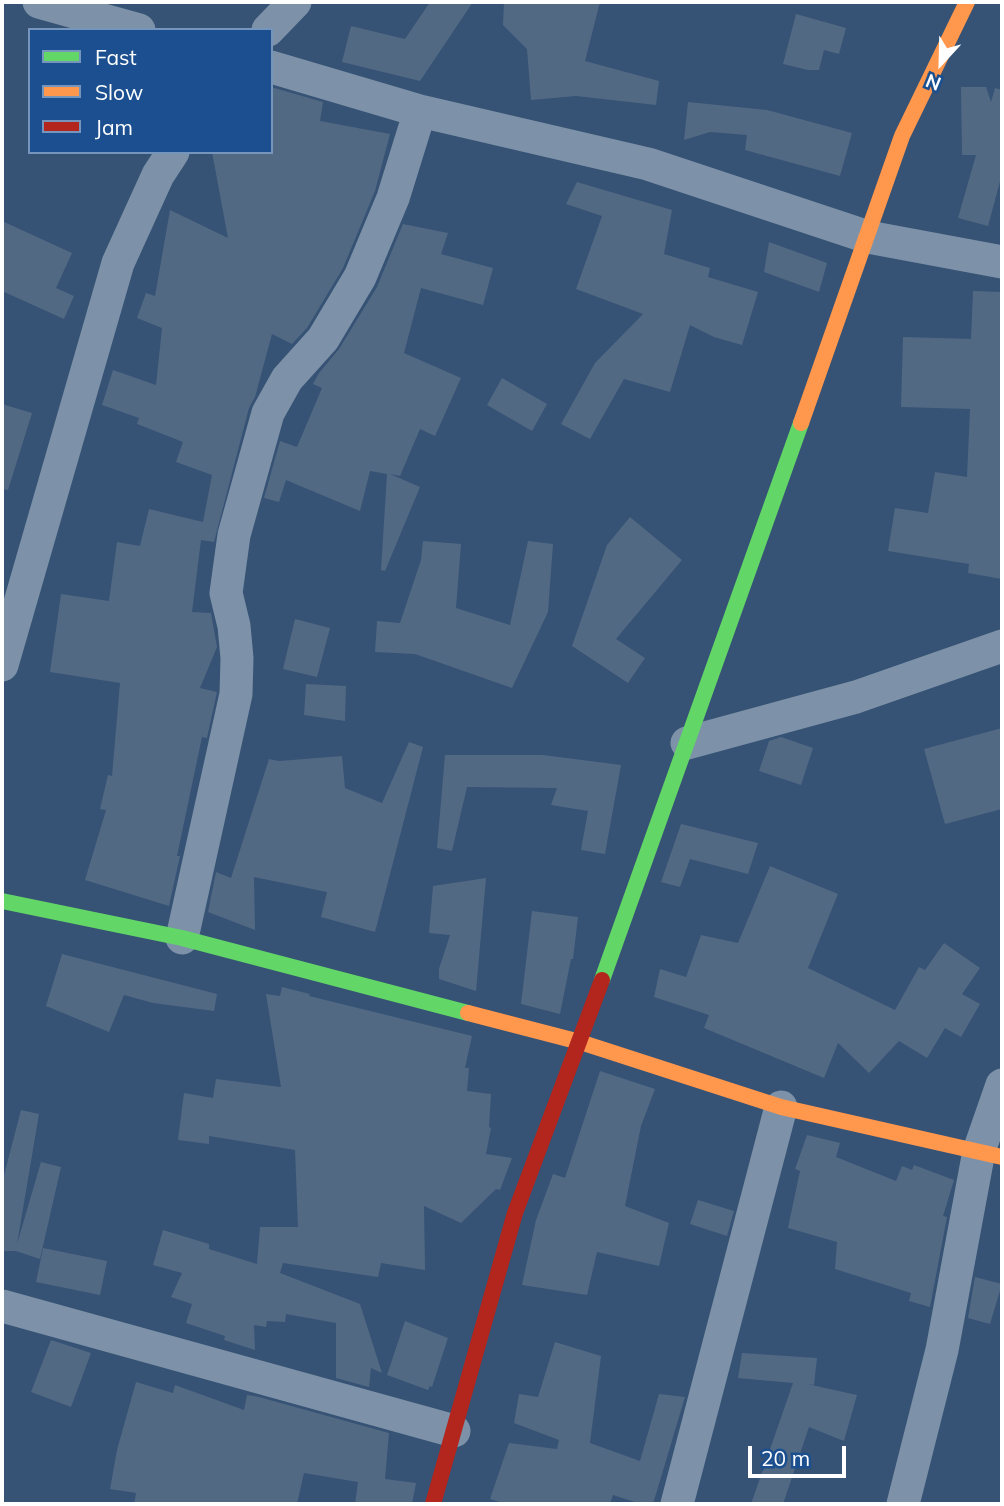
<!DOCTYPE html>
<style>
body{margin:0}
#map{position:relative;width:1004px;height:1506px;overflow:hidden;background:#365274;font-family:Mulish,sans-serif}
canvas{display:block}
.frame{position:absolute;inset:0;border:4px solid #fff;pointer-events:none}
.legend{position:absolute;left:28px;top:28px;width:245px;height:126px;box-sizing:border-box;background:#1b4f8f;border:2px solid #7695bc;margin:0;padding:9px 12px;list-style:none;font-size:21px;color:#fff}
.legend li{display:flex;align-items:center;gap:14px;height:35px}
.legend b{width:35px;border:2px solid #7695bc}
.north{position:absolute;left:906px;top:28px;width:70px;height:70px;-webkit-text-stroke:5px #1b4f8f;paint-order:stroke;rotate:202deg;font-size:19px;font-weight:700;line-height:28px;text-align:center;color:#fff}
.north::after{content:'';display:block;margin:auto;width:24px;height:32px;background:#fff;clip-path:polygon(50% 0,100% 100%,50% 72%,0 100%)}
.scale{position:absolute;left:748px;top:1446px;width:98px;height:32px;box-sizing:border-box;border:4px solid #fff;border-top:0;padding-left:9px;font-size:21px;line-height:24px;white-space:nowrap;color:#fff;-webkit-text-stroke:5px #1b4f8f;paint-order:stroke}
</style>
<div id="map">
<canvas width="1004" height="1506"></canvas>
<div class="frame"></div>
<ul class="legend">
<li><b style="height:9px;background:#63d668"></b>Fast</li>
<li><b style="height:9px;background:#ff974d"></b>Slow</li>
<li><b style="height:9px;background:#b3261e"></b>Jam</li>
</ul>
<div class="north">N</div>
<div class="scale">20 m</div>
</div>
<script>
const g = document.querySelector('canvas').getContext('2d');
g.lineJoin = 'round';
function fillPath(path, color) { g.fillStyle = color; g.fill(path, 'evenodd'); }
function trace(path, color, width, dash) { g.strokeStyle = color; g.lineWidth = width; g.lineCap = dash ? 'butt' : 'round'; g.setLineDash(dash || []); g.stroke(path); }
const building = new Path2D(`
 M 430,2 L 473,2 L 420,81 L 342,62 L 351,26 L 405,39 Z
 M 504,2 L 600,2 L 585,61 L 659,81 L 656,105 L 576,96 L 531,100 L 527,49 L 503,25 Z
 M 796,14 L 846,28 L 839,54 L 824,50 L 819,70 L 808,70 L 783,64 Z
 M 271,87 L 323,102 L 320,121 L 390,134 L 375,191 L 343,268 L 307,328 L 292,344 L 272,334 L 255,397 L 249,408 L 214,542 L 201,540 L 192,612 L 211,613 L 217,647 L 200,688 L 217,692 L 207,738 L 202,737 L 177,856 L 180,856 L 169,906 L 85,880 L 106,810 L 100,809 L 108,775 L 112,776 L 120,683 L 50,672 L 61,594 L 109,601 L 117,542 L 140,546 L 149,509 L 203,522 L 212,475 L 176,462 L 183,442 L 137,424 L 139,418 L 102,405 L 113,370 L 156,385 L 162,328 L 137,318 L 146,293 L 155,296 L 170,210 L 228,238 L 212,152 L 271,152 Z
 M 961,87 L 986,87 L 991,102 L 995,88 L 1002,90 L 1002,174 L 988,226 L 958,218 L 976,155 L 962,155 Z
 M 688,102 L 767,110 L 852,133 L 840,176 L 745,150 L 747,135 L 710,132 L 684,140 Z
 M 577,182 L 672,210 L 664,254 L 710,268 L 708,277 L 758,292 L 742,345 L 714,337 L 690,325 L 670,392 L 624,379 L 590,439 L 561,424 L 595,363 L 643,314 L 576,289 L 602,216 L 566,204 Z
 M 2,221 L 72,253 L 56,288 L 74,296 L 64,319 L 2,291 Z
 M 403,224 L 448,233 L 441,254 L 493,268 L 483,305 L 421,288 L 404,353 L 461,378 L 435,436 L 420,429 L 400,476 L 390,474 L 420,487 L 385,571 L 381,570 L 387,474 L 370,471 L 360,511 L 286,480 L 279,502 L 264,498 L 280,441 L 297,447 L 322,388 L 313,384 L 319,373 L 339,349 L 377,287 Z
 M 769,242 L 827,263 L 819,292 L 764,272 Z
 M 973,291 L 1002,292 L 1002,579 L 968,573 L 969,564 L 888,551 L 895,508 L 928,513 L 935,472 L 967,477 L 970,409 L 901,407 L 903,337 L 971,339 Z
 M 502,378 L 547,404 L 532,431 L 487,405 Z
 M 2,404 L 32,413 L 8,490 L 2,489 Z
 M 630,517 L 682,560 L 616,639 L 645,658 L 628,683 L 572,646 L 607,545 Z
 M 423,541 L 461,544 L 456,608 L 510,625 L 528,541 L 553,544 L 548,612 L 512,688 L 415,654 L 375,652 L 377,621 L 400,623 L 421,560 Z
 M 295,619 L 330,628 L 317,677 L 283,669 Z
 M 306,684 L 346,686 L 345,721 L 304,715 Z
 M 1002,728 L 1002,809 L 945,824 L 924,749 Z
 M 781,737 L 813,748 L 801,785 L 759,771 L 769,741 Z
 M 409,742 L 423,747 L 375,932 L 321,917 L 327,892 L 254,877 L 255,930 L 208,912 L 216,872 L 231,878 L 269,759 L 279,761 L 342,756 L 345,788 L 382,803 Z
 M 445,755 L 543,755 L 621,765 L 605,854 L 581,850 L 588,811 L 551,805 L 557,788 L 467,787 L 452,851 L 437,848 Z
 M 681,824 L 758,843 L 748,874 L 690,859 L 680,887 L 661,882 Z
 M 770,866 L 838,894 L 808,968 L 895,1010 L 919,967 L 925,970 L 944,943 L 980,968 L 962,994 L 980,1004 L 961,1037 L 945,1028 L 927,1058 L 899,1041 L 869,1073 L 838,1043 L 824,1078 L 704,1028 L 709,1015 L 654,997 L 660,969 L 686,977 L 701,935 L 738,943 Z
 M 486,878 L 476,991 L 439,979 L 439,969 L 450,935 L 429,933 L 433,886 Z
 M 532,911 L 578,917 L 573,959 L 571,959 L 560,1014 L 521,1004 Z
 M 62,954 L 217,994 L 214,1011 L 153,1003 L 124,995 L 109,1032 L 46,1006 Z
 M 282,987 L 310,994 L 309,996 L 472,1036 L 465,1068 L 469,1068 L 467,1091 L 491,1094 L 489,1127 L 491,1128 L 486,1154 L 512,1158 L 500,1190 L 496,1189 L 461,1223 L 424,1206 L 425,1270 L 381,1263 L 378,1277 L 283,1263 L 280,1273 L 360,1304 L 382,1373 L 371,1368 L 369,1387 L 336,1378 L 336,1323 L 286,1314 L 285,1322 L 267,1321 L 266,1327 L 254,1325 L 255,1350 L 224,1340 L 225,1336 L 186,1323 L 192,1304 L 171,1297 L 182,1273 L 153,1265 L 163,1230 L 209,1244 L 209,1249 L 257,1264 L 260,1227 L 298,1227 L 295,1150 L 209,1136 L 209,1144 L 178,1140 L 184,1093 L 213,1098 L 216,1079 L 281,1087 L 266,994 L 280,996 Z
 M 600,1071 L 655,1089 L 641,1126 L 625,1206 L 669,1223 L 659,1266 L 597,1252 L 587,1295 L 522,1285 L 536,1220 L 553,1174 L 565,1178 Z
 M 21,1110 L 39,1114 L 17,1244 L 41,1162 L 61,1167 L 40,1259 L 16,1251 L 2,1251 L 2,1183 Z
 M 807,1135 L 840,1143 L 836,1157 L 896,1181 L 902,1166 L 912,1170 L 914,1165 L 954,1180 L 943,1216 L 947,1217 L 930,1307 L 909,1301 L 911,1293 L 835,1269 L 837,1242 L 788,1228 L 800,1171 L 795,1169 Z
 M 698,1200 L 734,1211 L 727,1236 L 690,1224 Z
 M 43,1248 L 107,1261 L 100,1295 L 36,1282 Z
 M 975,1277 L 1002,1284 L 990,1324 L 968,1318 Z
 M 405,1321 L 448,1338 L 432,1387 L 430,1386 L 428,1390 L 387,1375 Z
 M 51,1340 L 91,1353 L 71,1407 L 31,1392 Z
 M 555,1342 L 601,1356 L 590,1443 L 640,1461 L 659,1394 L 685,1397 L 653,1504 L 641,1504 L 613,1495 L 610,1504 L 506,1504 L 490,1499 L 509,1443 L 557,1449 L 559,1440 L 514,1423 L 519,1394 L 538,1397 Z
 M 742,1353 L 817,1358 L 814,1385 L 807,1384 L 857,1395 L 844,1441 L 809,1427 L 783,1504 L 751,1504 L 793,1383 L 738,1378 Z
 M 136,1382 L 173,1393 L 175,1385 L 244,1410 L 247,1395 L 259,1397 L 389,1433 L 385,1479 L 416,1483 L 412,1504 L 355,1504 L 358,1482 L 304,1473 L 297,1504 L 134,1504 L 136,1493 L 110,1489 L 117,1450 Z`);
const street = new Path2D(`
 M 39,2 L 139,30
 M 268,30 L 295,2
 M 271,67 L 420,111 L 648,164 L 868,237 L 1002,262
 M 2,665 L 118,263 L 158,175 L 173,152
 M 687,743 L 856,697 L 1002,646
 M 182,938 L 236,694 L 237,658 L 234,626 L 226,593 L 234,535 L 268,413 L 287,379 L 323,339 L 360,277 L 393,198 L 420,111
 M 2,1306 L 454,1431
 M 677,1504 L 781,1107
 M 903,1504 L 942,1350 L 979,1151 L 1002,1085`);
const fast = new Path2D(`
 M 2,901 L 182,938 L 468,1013
 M 602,980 L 801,423`);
const slow = new Path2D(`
 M 801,423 L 902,136 L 967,2
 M 468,1013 L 580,1042 L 781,1107 L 1002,1157`);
const jam = new Path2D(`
 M 433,1504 L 515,1213 L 602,980`);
fillPath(building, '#526984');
trace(street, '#7d92a8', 33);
trace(fast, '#63d668', 16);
trace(slow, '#ff974d', 16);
trace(jam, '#b3261e', 16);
</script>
